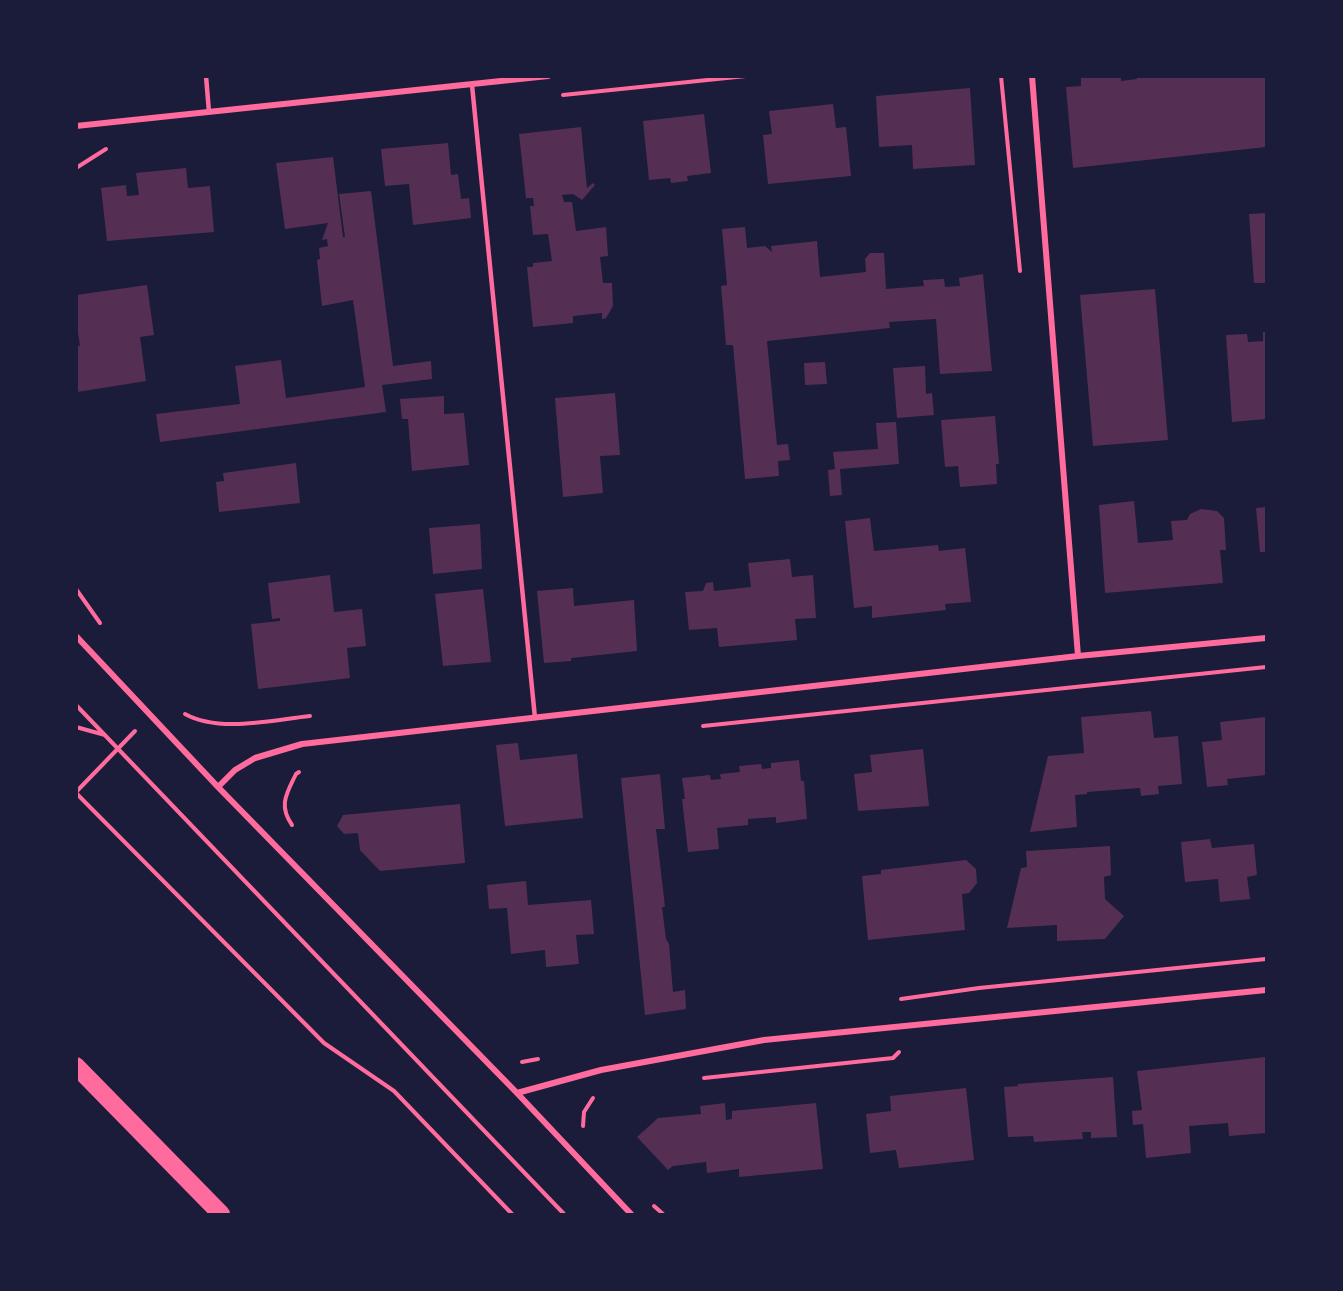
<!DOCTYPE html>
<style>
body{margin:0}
#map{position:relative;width:1343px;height:1291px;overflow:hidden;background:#1b1b3a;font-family:"Fira Sans Condensed",sans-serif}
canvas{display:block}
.frame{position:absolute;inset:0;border:78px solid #1b1b3a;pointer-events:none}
</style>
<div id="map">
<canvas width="1343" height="1291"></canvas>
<div class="frame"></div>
</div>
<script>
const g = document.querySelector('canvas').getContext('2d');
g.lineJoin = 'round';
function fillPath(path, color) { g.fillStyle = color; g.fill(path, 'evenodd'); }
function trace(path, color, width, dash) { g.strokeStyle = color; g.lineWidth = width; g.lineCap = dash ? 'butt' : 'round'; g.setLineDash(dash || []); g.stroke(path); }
const building = new Path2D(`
 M 1081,76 L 1121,76 L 1121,81 L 1137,79 L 1136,76 L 1266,76 L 1266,147 L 1073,168 L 1066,87 L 1081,86 Z
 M 970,88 L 975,165 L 913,169 L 912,145 L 879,147 L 876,96 Z
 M 833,104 L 836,128 L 846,127 L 851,176 L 768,184 L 763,135 L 772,134 L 769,111 Z
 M 704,114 L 711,173 L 687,176 L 688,181 L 671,183 L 670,178 L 649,180 L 643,121 Z
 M 581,127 L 587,188 L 593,183 L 595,185 L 582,200 L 573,194 L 562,195 L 564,202 L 572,202 L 576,231 L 606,227 L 608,256 L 600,257 L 603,283 L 612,283 L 613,306 L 606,318 L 602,319 L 602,313 L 573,316 L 573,323 L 533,327 L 527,267 L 533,267 L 533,263 L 552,261 L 548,234 L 533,235 L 530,206 L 534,206 L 533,198 L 526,198 L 519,134 Z
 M 448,143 L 451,175 L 458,174 L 461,199 L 469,198 L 471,218 L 413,225 L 409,184 L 385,186 L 381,149 Z
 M 333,157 L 343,237 L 345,237 L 339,194 L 371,191 L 393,366 L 431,361 L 432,379 L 382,385 L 386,412 L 160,442 L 156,414 L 240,404 L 235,366 L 281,360 L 286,398 L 365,387 L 353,300 L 322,306 L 317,260 L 320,259 L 319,248 L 328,246 L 327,239 L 322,240 L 328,223 L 285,229 L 276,163 Z
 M 186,168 L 188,188 L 210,186 L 214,232 L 107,241 L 101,188 L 126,185 L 127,196 L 139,195 L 136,173 Z
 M 1266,213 L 1266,283 L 1254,283 L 1249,214 Z
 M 745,227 L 747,248 L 765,246 L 772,252 L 771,246 L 817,241 L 820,277 L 866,272 L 865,259 L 870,253 L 884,253 L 886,289 L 924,286 L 923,280 L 944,279 L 945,287 L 960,286 L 959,278 L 983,274 L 992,371 L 940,374 L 936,319 L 889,322 L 890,328 L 767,341 L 777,445 L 788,444 L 790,460 L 778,461 L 779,476 L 745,479 L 733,345 L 726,345 L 721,286 L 727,285 L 722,229 Z
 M 147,285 L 154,335 L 140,337 L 146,381 L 77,392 L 76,346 L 80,346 L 76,319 L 76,295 Z
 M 1155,289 L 1168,440 L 1093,446 L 1080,295 Z
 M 1263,332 L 1266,332 L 1266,419 L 1232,422 L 1226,335 L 1247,334 L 1248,342 L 1263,341 Z
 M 825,362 L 827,384 L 805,385 L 804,363 Z
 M 925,366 L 926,394 L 932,393 L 934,415 L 897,418 L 893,368 Z
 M 615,393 L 620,455 L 600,456 L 603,493 L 563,497 L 555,398 Z
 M 444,396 L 444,414 L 464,413 L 469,465 L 412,471 L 408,419 L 402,419 L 400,399 Z
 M 995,416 L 999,464 L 996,464 L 997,484 L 960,487 L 958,466 L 945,467 L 941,420 Z
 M 896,422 L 899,464 L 840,469 L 842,495 L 830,496 L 828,470 L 835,469 L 833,452 L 878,449 L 876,423 Z
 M 296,463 L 300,503 L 219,512 L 216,482 L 224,481 L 223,473 Z
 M 1134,501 L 1138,543 L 1173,540 L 1171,521 L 1187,520 L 1190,514 L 1201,509 L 1217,511 L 1224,518 L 1226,550 L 1220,550 L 1223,583 L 1105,593 L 1099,505 Z
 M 1266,507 L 1266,552 L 1260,552 L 1256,508 Z
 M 870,518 L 874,551 L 938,545 L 939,551 L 965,548 L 971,602 L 945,604 L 946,610 L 872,618 L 872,606 L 854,608 L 845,521 Z
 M 480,524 L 482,569 L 433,574 L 429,528 Z
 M 790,559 L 792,577 L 813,575 L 816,618 L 795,619 L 797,640 L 719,647 L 717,628 L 689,630 L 685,592 L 703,591 L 706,583 L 713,582 L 714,591 L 751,587 L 748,563 Z
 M 330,575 L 334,612 L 362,609 L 366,646 L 347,648 L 350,678 L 258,689 L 251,624 L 280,621 L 280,618 L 272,619 L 268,583 Z
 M 573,588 L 574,606 L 634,600 L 637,651 L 571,658 L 571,661 L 544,663 L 537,591 Z
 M 483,589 L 491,662 L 443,666 L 435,594 Z
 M 1151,711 L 1154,738 L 1178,736 L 1182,784 L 1158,786 L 1159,794 L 1141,796 L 1140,788 L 1087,792 L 1087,794 L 1075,795 L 1077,827 L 1030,832 L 1048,756 L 1084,753 L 1081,717 Z
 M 1266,717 L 1266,775 L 1227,779 L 1228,785 L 1207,787 L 1202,742 L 1222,740 L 1220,722 Z
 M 518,743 L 520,760 L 577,754 L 583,818 L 505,826 L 496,745 Z
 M 923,749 L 929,806 L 858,811 L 854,774 L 872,772 L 870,755 Z
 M 799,760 L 801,781 L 804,781 L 807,819 L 776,823 L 776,817 L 748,819 L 748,825 L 717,828 L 719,849 L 688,852 L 682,799 L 685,799 L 682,778 L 710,775 L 711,780 L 721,779 L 720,774 L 740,772 L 739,766 L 761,764 L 762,769 L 771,768 L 771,763 Z
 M 660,774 L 665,829 L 656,829 L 665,907 L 662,907 L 666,939 L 669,944 L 673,992 L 685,990 L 686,1009 L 645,1015 L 621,778 Z
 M 460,804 L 465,863 L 380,871 L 360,850 L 358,833 L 344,834 L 337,826 L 343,815 Z
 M 1210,839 L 1212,848 L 1254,844 L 1257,875 L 1247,877 L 1250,899 L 1220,902 L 1218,879 L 1185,882 L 1181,842 Z
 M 1110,846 L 1111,875 L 1104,877 L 1105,899 L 1124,916 L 1105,939 L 1057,941 L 1057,925 L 1007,928 L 1021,868 L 1027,867 L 1026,851 Z
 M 966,860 L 976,869 L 977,883 L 969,893 L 962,894 L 965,930 L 868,940 L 862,876 L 881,874 L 881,870 Z
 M 526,881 L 528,905 L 591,900 L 594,934 L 576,935 L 579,964 L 546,967 L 545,950 L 511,954 L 507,908 L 489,909 L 487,885 Z
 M 1266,1057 L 1266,1133 L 1229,1136 L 1228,1123 L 1189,1126 L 1191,1153 L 1146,1158 L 1143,1124 L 1133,1125 L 1132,1111 L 1142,1110 L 1137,1071 Z
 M 1113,1077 L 1117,1137 L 1091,1138 L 1091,1132 L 1082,1132 L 1083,1139 L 1034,1142 L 1033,1136 L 1008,1137 L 1004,1087 L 1018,1086 L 1018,1084 Z
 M 966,1088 L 974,1160 L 899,1168 L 896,1150 L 870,1153 L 866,1114 L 891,1111 L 890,1096 Z
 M 725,1103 L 726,1120 L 732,1119 L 732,1111 L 816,1103 L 823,1169 L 739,1177 L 739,1169 L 707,1173 L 706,1162 L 673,1166 L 668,1170 L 637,1137 L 658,1118 L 701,1114 L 700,1106 Z`);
const path = new Path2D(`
 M 1001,76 L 1020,271
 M 563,95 L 746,76
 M 76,168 L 106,149
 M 76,589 L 100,623
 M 76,705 L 564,1214
 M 185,714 C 219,733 272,720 310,716
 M 703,726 L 1266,667
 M 76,727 L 105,735
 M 76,792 L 135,731
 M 76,793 L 324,1043 L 394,1091 L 512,1214
 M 292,825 C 278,805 287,793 296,774 L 299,772
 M 901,999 L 979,988 L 1266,959
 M 522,1062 L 538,1059
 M 704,1078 L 893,1058 L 899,1052
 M 583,1126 L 584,1112 L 593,1098
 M 654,1206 L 663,1214`);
const service = new Path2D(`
 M 206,76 L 209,112
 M 472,85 L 535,718`);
const minor = new Path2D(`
 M 1032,76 L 1078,656
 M 76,126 L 548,76
 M 76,636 L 218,787 L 517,1093 L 631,1214
 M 218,787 L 235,770 L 255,758 L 302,744 L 1078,656 L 1266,638
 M 517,1093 L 601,1070 L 764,1040 L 1266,990`);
const motorway = new Path2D(`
 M 76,1066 L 221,1214`);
fillPath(building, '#542f53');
trace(path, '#ff6b9d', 4);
trace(service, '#ff6b9d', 4.5);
trace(minor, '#ff6b9d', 6);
trace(motorway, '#ff6b9d', 18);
</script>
